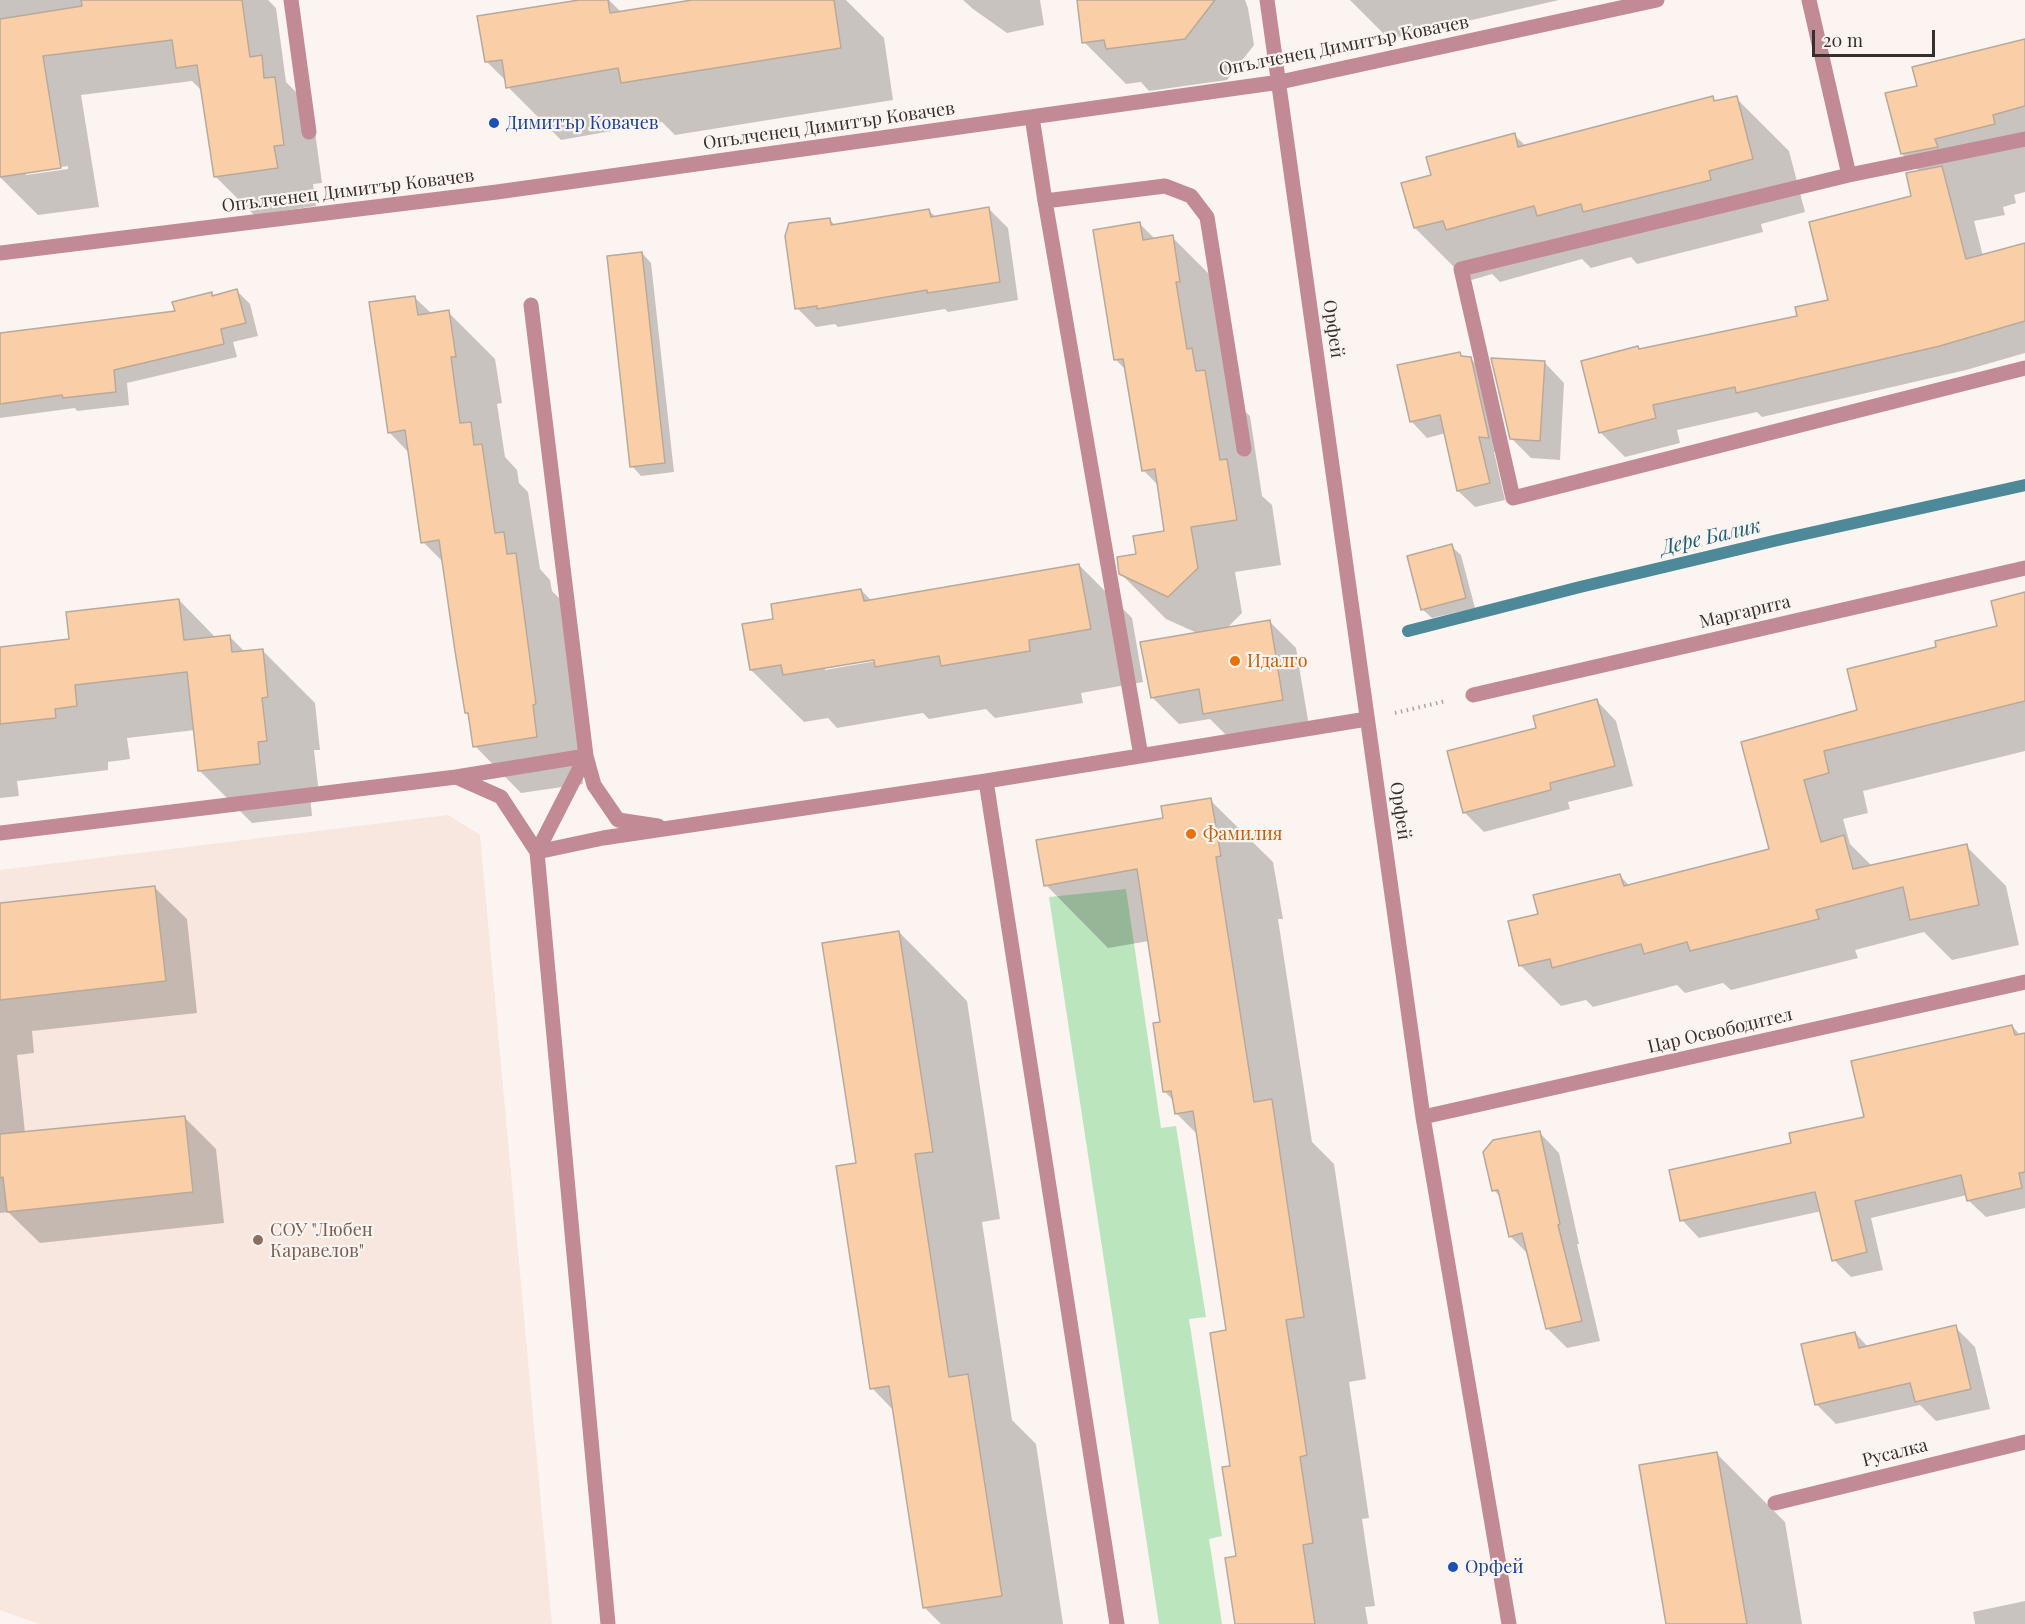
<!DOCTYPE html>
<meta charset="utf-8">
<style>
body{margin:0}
#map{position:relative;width:2025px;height:1624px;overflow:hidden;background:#fcf4f0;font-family:"Playfair Display",serif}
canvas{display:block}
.scale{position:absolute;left:1812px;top:30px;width:123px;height:27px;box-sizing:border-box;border:3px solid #372f2b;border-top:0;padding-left:8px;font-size:18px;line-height:21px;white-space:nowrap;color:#372f2b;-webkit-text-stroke:4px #fcf4f0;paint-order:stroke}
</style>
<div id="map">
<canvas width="2025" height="1624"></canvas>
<div class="scale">20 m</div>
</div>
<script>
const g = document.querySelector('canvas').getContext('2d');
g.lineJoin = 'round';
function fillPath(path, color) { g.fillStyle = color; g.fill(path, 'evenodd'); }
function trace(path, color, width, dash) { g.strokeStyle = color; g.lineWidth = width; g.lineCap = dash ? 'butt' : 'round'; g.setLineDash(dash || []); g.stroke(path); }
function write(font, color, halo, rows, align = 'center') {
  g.font = font + ' "Playfair Display",serif'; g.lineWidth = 4.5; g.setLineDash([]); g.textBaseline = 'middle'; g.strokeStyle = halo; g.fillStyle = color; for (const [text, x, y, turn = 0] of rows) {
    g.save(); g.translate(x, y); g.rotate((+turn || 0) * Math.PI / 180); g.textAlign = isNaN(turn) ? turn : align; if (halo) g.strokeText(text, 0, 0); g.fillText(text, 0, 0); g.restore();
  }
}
const built = new Path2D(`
 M 448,815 L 480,835 L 552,1624 L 39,1624 L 0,1610 L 0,870 Z`);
const green = new Path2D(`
 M 1126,889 L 1161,1128 L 1176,1126 L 1206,1317 L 1189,1319 L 1222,1536 L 1209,1539 L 1222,1624 L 1159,1624 L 1049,897 Z`);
const shadow = new Path2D(`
 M 0,0 L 268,0 L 276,8 L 286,82 L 300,96 L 313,117 L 322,183 L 313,184 L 316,206 L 254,215 L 215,176 L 203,92 L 192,81 L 81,95 L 99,207 L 38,215 L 0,177 ZM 68,166 L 68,169 L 26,175 L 26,172 Z
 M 589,0 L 609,0 L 622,13 L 702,0 L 846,0 L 884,38 L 893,100 L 675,135 L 662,122 L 561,140 L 508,87 L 507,82 L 486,61 Z
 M 963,0 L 1040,0 L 1044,25 L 1007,33 L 973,9 Z
 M 1101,0 L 1245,0 L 1248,8 L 1254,45 L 1227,80 L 1149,91 L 1141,82 L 1126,84 L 1084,42 Z
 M 1350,0 L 1559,0 L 1389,39 Z
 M 2025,41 L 2025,192 L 2014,195 L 2016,203 L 2003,207 L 2005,215 L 1974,221 L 1983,256 L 2025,244 L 2025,353 L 1966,370 L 1762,417 L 1757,412 L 1677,430 L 1680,443 L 1625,457 L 1600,432 L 1640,350 L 1799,317 L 1829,301 L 1913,198 L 1920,172 L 1902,154 L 1919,87 Z
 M 1713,98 L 1717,102 L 1736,98 L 1789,151 L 1805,212 L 1761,224 L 1763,232 L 1637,264 L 1631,257 L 1591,268 L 1582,259 L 1500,282 L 1492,274 L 1468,281 L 1415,228 L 1433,176 L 1514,135 L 1526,146 Z
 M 989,209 L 1008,228 L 1018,300 L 948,312 L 945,309 L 838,327 L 835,324 L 816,327 L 797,308 L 829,219 L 836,226 L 929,211 L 936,217 Z
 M 1139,223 L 1156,240 L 1172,237 L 1217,282 L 1238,405 L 1250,416 L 1262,496 L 1272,505 L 1281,565 L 1235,572 L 1242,613 L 1227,628 L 1269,621 L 1296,648 L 1309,726 L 1231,740 L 1210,719 L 1179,724 L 1152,697 L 1197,633 L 1166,619 L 1121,574 L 1138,555 L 1166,532 L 1159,486 L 1144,471 L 1127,371 L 1115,359 Z
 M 642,253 L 651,263 L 674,472 L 641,476 L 632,466 Z
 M 237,291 L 250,304 L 258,336 L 233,342 L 237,357 L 127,383 L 129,405 L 77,411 L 75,408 L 0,418 L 0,336 L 177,312 L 211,294 L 214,297 Z
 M 414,297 L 432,314 L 448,312 L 495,359 L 502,403 L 497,404 L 505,457 L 517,470 L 519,483 L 528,492 L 540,569 L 550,580 L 552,591 L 562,601 L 583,784 L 521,793 L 475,746 L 470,716 L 467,712 L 444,563 L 423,542 L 410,454 L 389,432 Z
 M 1459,354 L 1463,358 L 1470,358 L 1487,375 L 1505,453 L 1494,452 L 1505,500 L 1475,507 L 1458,491 L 1446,433 L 1427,438 L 1411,421 Z
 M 1545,363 L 1564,383 L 1560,460 L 1531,458 L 1511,438 Z
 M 1451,546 L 1461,555 L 1475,608 L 1432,618 L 1422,609 Z
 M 1079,565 L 1132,618 L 1143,682 L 1081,693 L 1083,703 L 995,718 L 986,709 L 929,719 L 923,713 L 837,728 L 828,718 L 804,722 L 751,670 L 775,620 L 861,590 L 872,601 ZM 881,657 L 882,660 L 825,670 L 825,667 Z
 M 2025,594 L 2025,751 L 1863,791 L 1868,813 L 1843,819 L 1850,844 L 1872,866 L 1966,846 L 2006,886 L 2019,945 L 1952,960 L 1924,932 L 1855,950 L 1858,958 L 1731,990 L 1723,983 L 1685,993 L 1677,985 L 1593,1007 L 1586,1000 L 1561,1006 L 1521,966 L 1510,922 L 1540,915 L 1620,876 L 1630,886 L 1771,850 L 1743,743 L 1859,711 L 1938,649 L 1999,627 Z
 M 179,600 L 216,638 L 229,636 L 245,652 L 262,650 L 315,703 L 320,750 L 314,750 L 319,794 L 310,795 L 312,816 L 252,823 L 199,770 L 195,730 L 127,738 L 130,759 L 108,762 L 108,770 L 17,781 L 19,796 L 0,798 L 0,648 L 71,640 Z
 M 1597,701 L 1616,721 L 1633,786 L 1568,802 L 1570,809 L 1484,832 L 1464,812 L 1538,729 Z
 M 1210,800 L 1273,862 L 1283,919 L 1278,919 L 1312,1142 L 1334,1164 L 1366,1379 L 1349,1382 L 1369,1518 L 1362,1519 L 1375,1606 L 1365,1607 L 1368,1624 L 1236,1624 L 1237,1558 L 1232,1467 L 1228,1331 L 1198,1135 L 1177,1114 L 1174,1101 L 1164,1091 L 1162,1023 L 1149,941 L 1108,948 L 1046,885 L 1165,819 Z
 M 155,888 L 187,919 L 197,1013 L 32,1031 L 34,1053 L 17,1055 L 25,1133 L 184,1117 L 216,1149 L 224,1223 L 40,1243 L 8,1212 L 0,1213 L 0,904 Z
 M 899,932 L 967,1001 L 1000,1219 L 982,1222 L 1012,1420 L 1036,1444 L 1063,1624 L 941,1624 L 924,1607 L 894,1411 L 872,1388 L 857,1165 Z
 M 2012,1026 L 2020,1035 L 2025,1034 L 2025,1208 L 1986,1217 L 1968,1200 L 1967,1195 L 1871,1218 L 1883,1270 L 1851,1277 L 1834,1260 L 1822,1211 L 1699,1238 L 1682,1220 L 1793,1144 L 1865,1118 Z
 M 1540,1133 L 1559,1153 L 1579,1244 L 1577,1244 L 1600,1341 L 1567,1348 L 1547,1328 L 1529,1255 L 1510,1236 L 1502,1199 L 1494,1190 Z
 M 1955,1327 L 1975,1347 L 1990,1409 L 1936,1421 L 1920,1405 L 1836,1424 L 1816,1404 L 1855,1333 L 1868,1347 Z
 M 1717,1454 L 1785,1522 L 1802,1624 L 1667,1624 Z
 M 2025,1601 L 2025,1624 L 1975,1624 L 1973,1612 Z`);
const stream = new Path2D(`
 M 1408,631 L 1580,587 L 1778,540 L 2025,485`);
const building = new Path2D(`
 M 81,0 L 242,0 L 250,57 L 262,55 L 264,78 L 275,77 L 284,145 L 274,146 L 278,168 L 214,177 L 197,65 L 176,68 L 172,40 L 43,56 L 61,168 L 0,177 L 0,19 L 82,6 Z
 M 579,0 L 608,0 L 610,13 L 692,0 L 834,0 L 841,48 L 621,83 L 618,68 L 506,88 L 502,60 L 485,62 L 477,16 Z
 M 1077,0 L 1215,0 L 1185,39 L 1106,49 L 1104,40 L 1082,43 Z
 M 2025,39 L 2025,106 L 1993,115 L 1995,124 L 1935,139 L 1938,147 L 1901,154 L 1885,93 L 1917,86 L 1912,67 Z
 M 1713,96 L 1714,101 L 1737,96 L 1753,159 L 1709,171 L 1711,180 L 1583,212 L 1581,204 L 1537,216 L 1534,206 L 1446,230 L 1443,221 L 1414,228 L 1401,183 L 1431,175 L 1426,157 L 1515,133 L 1518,147 Z
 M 1942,166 L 1966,259 L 2025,243 L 2025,321 L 1940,346 L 1754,389 L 1736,393 L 1735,387 L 1653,405 L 1656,418 L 1599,433 L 1581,361 L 1638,346 L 1639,349 L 1797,316 L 1795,307 L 1828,300 L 1809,222 L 1911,196 L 1906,173 Z
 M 989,207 L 1000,282 L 927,293 L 927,290 L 817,309 L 817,306 L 795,309 L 785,236 L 789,223 L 830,218 L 831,225 L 929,209 L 931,217 Z
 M 1140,222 L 1143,240 L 1173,235 L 1180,282 L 1176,282 L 1187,349 L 1192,348 L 1196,371 L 1205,370 L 1220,460 L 1227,459 L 1237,520 L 1191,527 L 1198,568 L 1168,597 L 1119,574 L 1117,557 L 1136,554 L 1133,536 L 1164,531 L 1155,469 L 1142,471 L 1123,359 L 1114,360 L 1093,230 Z
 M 642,252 L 665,463 L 630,467 L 607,256 Z
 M 237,289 L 246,323 L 221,329 L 224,344 L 114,370 L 116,392 L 63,398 L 62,395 L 0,404 L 0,333 L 175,311 L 172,302 L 212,292 L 212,296 Z
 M 415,296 L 418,315 L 449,310 L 456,357 L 451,357 L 460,423 L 471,422 L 474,445 L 482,444 L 495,533 L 504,532 L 507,554 L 516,553 L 536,704 L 533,705 L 537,737 L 473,747 L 468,713 L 465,713 L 455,651 L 439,540 L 421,543 L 405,430 L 388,433 L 369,302 Z
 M 1460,352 L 1461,356 L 1471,357 L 1489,438 L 1479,437 L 1490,483 L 1457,491 L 1440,415 L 1410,422 L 1397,365 Z
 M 1491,358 L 1545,361 L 1540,441 L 1510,439 Z
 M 1452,544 L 1466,598 L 1421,610 L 1407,556 Z
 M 1079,564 L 1091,629 L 1029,640 L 1030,651 L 941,666 L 939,656 L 875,667 L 874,660 L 783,675 L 781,665 L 750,670 L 742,624 L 773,619 L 771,604 L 861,589 L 864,601 Z
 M 2025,592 L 2025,701 L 1824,751 L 1829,773 L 1804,780 L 1821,842 L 1844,835 L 1853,869 L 1967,844 L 1979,905 L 1910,920 L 1903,887 L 1816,910 L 1819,919 L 1690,951 L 1687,942 L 1644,954 L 1641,944 L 1552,968 L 1550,959 L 1519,966 L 1508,921 L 1538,914 L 1533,895 L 1620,874 L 1624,886 L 1769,849 L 1741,742 L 1857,710 L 1847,669 L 1936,647 L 1935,641 L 1997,626 L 1991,601 Z
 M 179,599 L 184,640 L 230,635 L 232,652 L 263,649 L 268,697 L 262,698 L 267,741 L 258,742 L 260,764 L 198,771 L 187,672 L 75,685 L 77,706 L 55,709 L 56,718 L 0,724 L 0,647 L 69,639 L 66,612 Z
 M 1270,620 L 1283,700 L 1203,714 L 1199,689 L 1151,698 L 1140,642 Z
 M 1597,699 L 1615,766 L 1550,783 L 1551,790 L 1463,813 L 1447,751 L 1536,728 L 1533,716 Z
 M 1211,798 L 1221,856 L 1216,857 L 1254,1102 L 1272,1099 L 1304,1317 L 1286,1320 L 1307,1455 L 1300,1457 L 1313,1543 L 1303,1545 L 1315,1624 L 1235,1624 L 1225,1558 L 1236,1556 L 1222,1467 L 1230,1466 L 1210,1333 L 1226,1330 L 1193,1111 L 1175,1114 L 1171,1091 L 1163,1092 L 1153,1023 L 1160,1022 L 1137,869 L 1044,886 L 1036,840 L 1163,818 L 1161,806 Z
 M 155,886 L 166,981 L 0,1000 L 0,903 Z
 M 899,931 L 933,1152 L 915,1154 L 949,1377 L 968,1374 L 1002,1596 L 923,1608 L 889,1386 L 870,1389 L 836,1166 L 856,1163 L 822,943 Z
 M 2012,1025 L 2015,1035 L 2025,1033 L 2025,1172 L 2019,1173 L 2022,1188 L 1967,1201 L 1961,1175 L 1855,1201 L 1867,1252 L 1832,1261 L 1815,1192 L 1680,1221 L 1669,1170 L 1791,1143 L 1789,1133 L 1864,1117 L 1851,1061 Z
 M 185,1116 L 193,1192 L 7,1212 L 3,1177 L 0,1178 L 0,1134 Z
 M 1540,1131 L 1560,1224 L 1558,1225 L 1582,1321 L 1546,1329 L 1522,1233 L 1509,1237 L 1498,1190 L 1492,1191 L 1483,1152 L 1493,1140 Z
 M 1956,1325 L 1971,1389 L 1915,1402 L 1910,1383 L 1815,1405 L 1801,1344 L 1855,1332 L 1859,1348 Z
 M 1717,1452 L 1747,1624 L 1666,1624 L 1639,1465 Z`);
const path = new Path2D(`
 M 1395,713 L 1446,701`);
const minor = new Path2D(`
 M 291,0 L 309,132
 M 1267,0 L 1423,1117 L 1509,1624
 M 1809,0 L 1849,175
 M 1032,117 L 1045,201 L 1165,186 L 1191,196 L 1207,217 L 1244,449
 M 2025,139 L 1849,175 L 1461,269 L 1513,498 L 2025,368
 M 1045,201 L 1141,756
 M 0,253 L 497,192 L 1280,82 L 1657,0
 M 531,305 L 586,756 L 537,852 L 608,1624
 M 1473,695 L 2025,568
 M 456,777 L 586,756 L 594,785 L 618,820 L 658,826
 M 986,781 L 1117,1624
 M 0,833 L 456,777 L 501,797 L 537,852 L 603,838 L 986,781 L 1367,719
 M 1423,1117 L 2025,982
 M 1775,1503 L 2025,1442`);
const markers = [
 [494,123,6,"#1a4fb4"],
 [1235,661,6,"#e8710a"],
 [1191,834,6,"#e8710a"],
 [258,1240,6,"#8d6e63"],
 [1453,1567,6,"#1a4fb4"]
];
const streetNames = [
 ["Опълченец Димитър Ковачев",1344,46,-11],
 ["Опълченец Димитър Ковачев",829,126,-8],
 ["Опълченец Димитър Ковачев",348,191,-7],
 ["Орфей",1333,329,82],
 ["Маргарита",1745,612,-13],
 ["Орфей",1400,811,82],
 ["Цар Освободител",1720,1031,-13],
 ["Русалка",1895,1453,-14]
];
const transitNames = [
 ["Димитър Ковачев",506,123],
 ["Орфей",1465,1567]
];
const foodNames = [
 ["Идалго",1247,661],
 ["Фамилия",1203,834]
];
const educationNames = [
 ["СОУ \"Любен",270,1230],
 ["Каравелов\"",270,1251]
];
const waterNames = [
 ["Дере Балик",1711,537,-13]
];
fillPath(built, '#f7e7de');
fillPath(green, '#bbe5bd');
fillPath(shadow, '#0003');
trace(stream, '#4d8998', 12);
fillPath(building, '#facea6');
trace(building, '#b8a99b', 1.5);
trace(path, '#aca4a0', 4, [1.5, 4.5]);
trace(minor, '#c18a94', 15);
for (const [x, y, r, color] of markers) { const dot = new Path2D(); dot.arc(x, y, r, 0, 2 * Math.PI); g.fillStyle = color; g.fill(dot); trace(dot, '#fcf4f0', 2); }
write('18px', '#372f2b', '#fcf4f0', streetNames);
write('18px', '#164399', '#fcf4f0', transitNames, 'left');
write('18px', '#c56008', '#fcf4f0', foodNames, 'left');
write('18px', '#785e54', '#fcf4f0', educationNames, 'left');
write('italic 20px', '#196071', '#fcf4f0', waterNames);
</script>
